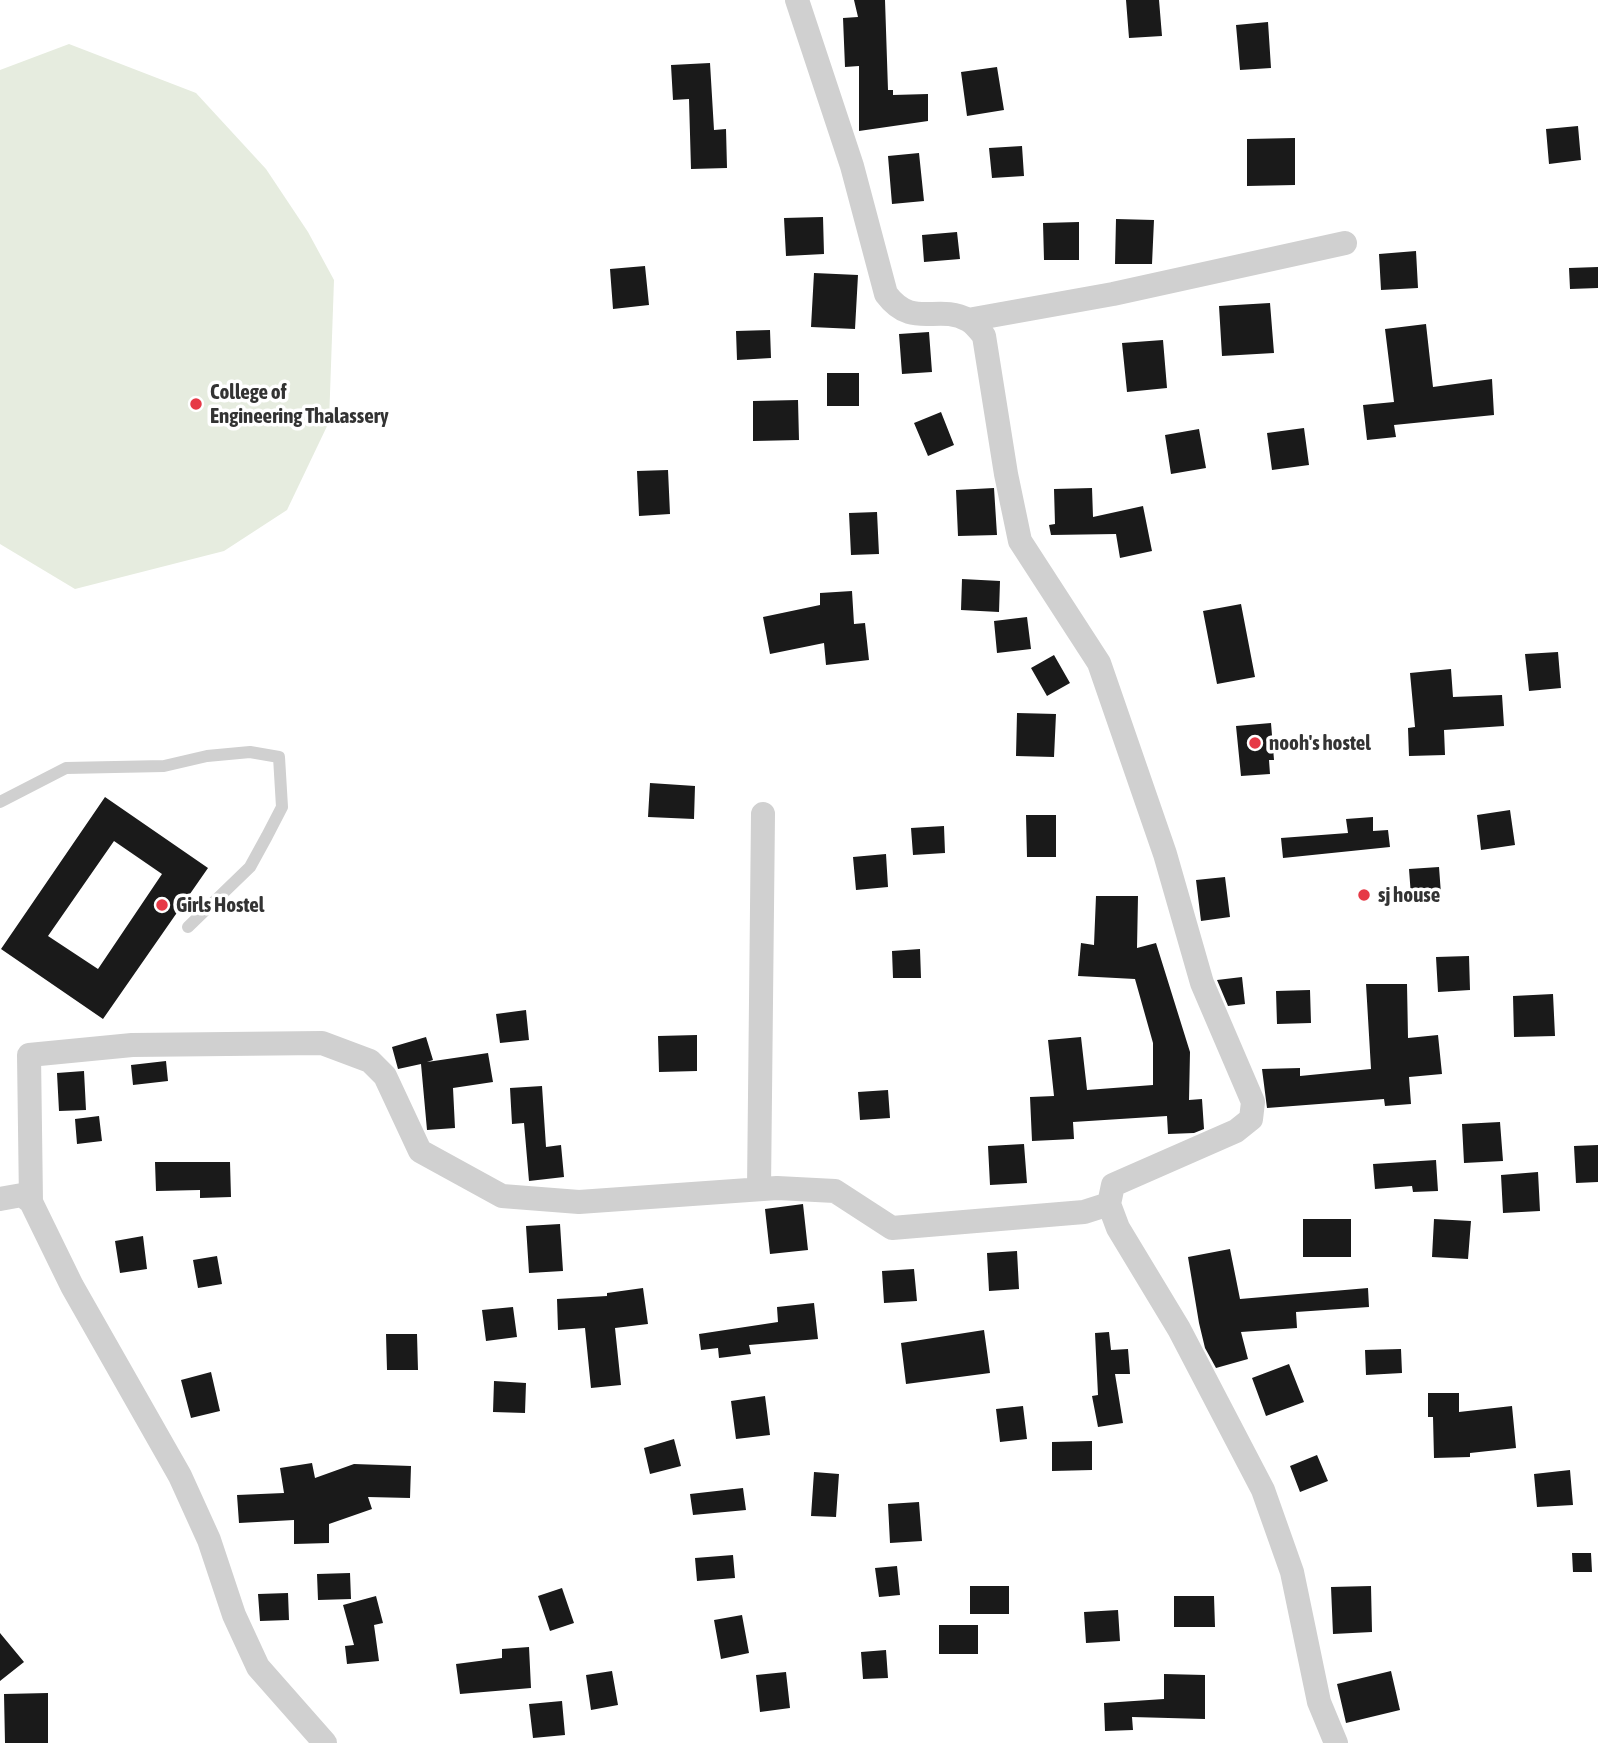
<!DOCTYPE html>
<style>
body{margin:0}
canvas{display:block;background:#fff}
</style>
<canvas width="1598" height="1743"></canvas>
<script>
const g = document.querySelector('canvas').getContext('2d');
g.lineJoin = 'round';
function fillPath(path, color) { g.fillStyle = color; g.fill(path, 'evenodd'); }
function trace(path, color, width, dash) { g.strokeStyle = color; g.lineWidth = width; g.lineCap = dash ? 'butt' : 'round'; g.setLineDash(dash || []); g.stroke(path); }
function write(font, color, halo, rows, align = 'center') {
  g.font = font + ' "Asap Condensed",sans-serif'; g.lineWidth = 7; g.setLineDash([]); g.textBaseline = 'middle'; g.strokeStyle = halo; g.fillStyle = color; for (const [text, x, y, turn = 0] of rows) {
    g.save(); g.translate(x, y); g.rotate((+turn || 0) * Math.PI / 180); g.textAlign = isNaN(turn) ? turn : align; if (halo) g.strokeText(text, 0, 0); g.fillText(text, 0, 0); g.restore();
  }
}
const green = new Path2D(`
 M 69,44 L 196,93 L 266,169 L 308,232 L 334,280 L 329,422 L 287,510 L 224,551 L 75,589 L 0,544 L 0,70 Z`);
const building = new Path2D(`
 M 854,0 L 885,0 L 888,90 L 893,90 L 893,95 L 928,94 L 928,121 L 859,131 L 859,66 L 845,67 L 843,18 L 858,17 Z
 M 1126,0 L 1159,0 L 1162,36 L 1129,38 Z
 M 1268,22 L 1271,68 L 1240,70 L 1236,25 Z
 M 710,63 L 714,130 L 726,129 L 727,168 L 691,169 L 689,99 L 673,100 L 671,65 Z
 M 997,67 L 1004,110 L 967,116 L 961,72 Z
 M 1578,126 L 1581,160 L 1549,164 L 1546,129 Z
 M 1295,138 L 1295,185 L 1247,186 L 1247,139 Z
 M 1022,146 L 1024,176 L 992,178 L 989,148 Z
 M 919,153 L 924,201 L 892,204 L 888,156 Z
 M 823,217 L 824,254 L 786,256 L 784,218 Z
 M 1116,219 L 1154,220 L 1152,264 L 1115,264 Z
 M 1079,222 L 1079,260 L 1044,260 L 1043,223 Z
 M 957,232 L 960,259 L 924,262 L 922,235 Z
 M 1416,251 L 1418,288 L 1381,290 L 1379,254 Z
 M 645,266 L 649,305 L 613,309 L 610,269 Z
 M 1598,267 L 1598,288 L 1570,289 L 1569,268 Z
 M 814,273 L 858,275 L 855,329 L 811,327 Z
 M 1270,303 L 1274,353 L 1222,356 L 1219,306 Z
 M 1426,324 L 1433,387 L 1492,379 L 1494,415 L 1394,425 L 1396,437 L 1367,440 L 1363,405 L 1394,402 L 1385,329 Z
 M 770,330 L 771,358 L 737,360 L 736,331 Z
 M 929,332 L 932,372 L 902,374 L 899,334 Z
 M 1163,340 L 1167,388 L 1127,392 L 1122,343 Z
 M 827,373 L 859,373 L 859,406 L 827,406 Z
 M 798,400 L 799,440 L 753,441 L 753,401 Z
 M 941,412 L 954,445 L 928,456 L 914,423 Z
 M 1304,428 L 1309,465 L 1272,470 L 1267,433 Z
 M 1199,429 L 1206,468 L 1171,474 L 1165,435 Z
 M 668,470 L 670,514 L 639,516 L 637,471 Z
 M 994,488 L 997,535 L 958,536 L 956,490 Z
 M 1092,488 L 1093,517 L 1143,506 L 1152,551 L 1120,558 L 1116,534 L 1051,535 L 1049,525 L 1055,524 L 1054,489 Z
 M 877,512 L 879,554 L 851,555 L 849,513 Z
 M 962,579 L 1000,581 L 999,612 L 961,610 Z
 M 852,591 L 854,624 L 865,623 L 869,660 L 826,665 L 824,643 L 770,654 L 763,617 L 820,605 L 820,593 Z
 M 1241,604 L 1255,677 L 1217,684 L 1203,611 Z
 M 1027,617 L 1031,649 L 997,653 L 994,621 Z
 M 1558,652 L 1561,688 L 1529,691 L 1525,654 Z
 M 1054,655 L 1070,683 L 1047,696 L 1031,668 Z
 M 1451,669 L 1453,697 L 1502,695 L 1504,726 L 1444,730 L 1445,755 L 1409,756 L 1408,728 L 1415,727 L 1410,673 Z
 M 1017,713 L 1056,714 L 1054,757 L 1016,756 Z
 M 1271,723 L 1274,760 L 1269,760 L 1270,774 L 1241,776 L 1236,726 Z
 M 650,783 L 695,786 L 694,819 L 648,817 Z
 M 105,797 L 208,868 L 103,1019 L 1,949 ZM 114,841 L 162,874 L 98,969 L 48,936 Z
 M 1510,810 L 1515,845 L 1481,850 L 1477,815 Z
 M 1026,815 L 1056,815 L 1056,857 L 1027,857 Z
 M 1373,817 L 1373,831 L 1388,830 L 1390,847 L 1283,858 L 1281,838 L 1348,833 L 1346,819 Z
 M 944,826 L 945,853 L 913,855 L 911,828 Z
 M 886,854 L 888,887 L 856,890 L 853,857 Z
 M 1439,867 L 1441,894 L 1411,896 L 1409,869 Z
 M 1225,877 L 1230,917 L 1201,921 L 1196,880 Z
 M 1096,896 L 1138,896 L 1137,948 L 1156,943 L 1190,1052 L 1189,1100 L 1202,1099 L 1204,1129 L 1194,1133 L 1168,1134 L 1167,1116 L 1073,1122 L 1074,1139 L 1032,1141 L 1030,1097 L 1054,1096 L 1048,1040 L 1081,1037 L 1087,1090 L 1153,1085 L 1153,1043 L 1135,979 L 1078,976 L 1081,943 L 1094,945 Z
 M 920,949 L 921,978 L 893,978 L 892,951 Z
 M 1469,956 L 1470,990 L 1438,992 L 1436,957 Z
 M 1242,977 L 1245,1004 L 1228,1006 L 1217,980 Z
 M 1366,984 L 1407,984 L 1408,1038 L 1438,1035 L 1442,1074 L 1409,1077 L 1411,1104 L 1385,1106 L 1384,1099 L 1267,1108 L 1262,1069 L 1300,1068 L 1300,1076 L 1371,1069 Z
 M 1310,990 L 1311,1023 L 1277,1024 L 1276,991 Z
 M 1553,994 L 1555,1036 L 1514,1037 L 1513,996 Z
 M 526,1010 L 529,1040 L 500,1043 L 496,1014 Z
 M 697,1035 L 697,1071 L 659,1072 L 658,1036 Z
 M 426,1037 L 433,1060 L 427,1062 L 488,1053 L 493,1082 L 453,1088 L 455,1128 L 427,1130 L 421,1064 L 398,1069 L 392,1047 Z
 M 166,1061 L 168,1081 L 133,1085 L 131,1065 Z
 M 84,1071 L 86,1110 L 59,1111 L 57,1073 Z
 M 542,1086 L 546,1147 L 561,1145 L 564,1177 L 529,1181 L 524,1123 L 512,1124 L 510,1088 Z
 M 888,1090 L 890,1118 L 860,1120 L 858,1092 Z
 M 99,1116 L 102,1141 L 77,1144 L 75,1119 Z
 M 1500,1122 L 1503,1161 L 1464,1163 L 1462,1124 Z
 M 1024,1144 L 1027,1183 L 990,1185 L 988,1146 Z
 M 1598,1145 L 1598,1182 L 1576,1183 L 1574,1146 Z
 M 1436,1160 L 1438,1191 L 1413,1192 L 1412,1186 L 1375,1189 L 1373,1164 Z
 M 155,1162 L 230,1162 L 231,1197 L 200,1198 L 200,1190 L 156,1191 Z
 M 1538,1172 L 1540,1211 L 1503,1213 L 1501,1175 Z
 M 803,1204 L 808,1250 L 770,1254 L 765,1209 Z
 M 1303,1219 L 1351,1219 L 1351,1257 L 1303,1257 Z
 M 1434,1219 L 1471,1221 L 1468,1259 L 1432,1257 Z
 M 560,1224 L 563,1271 L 529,1273 L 526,1226 Z
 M 143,1236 L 147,1269 L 120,1273 L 115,1241 Z
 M 1230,1249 L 1240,1299 L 1368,1288 L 1369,1307 L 1296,1312 L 1297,1328 L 1241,1332 L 1248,1359 L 1216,1368 L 1205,1348 L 1199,1323 L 1188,1257 Z
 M 1017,1251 L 1019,1289 L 989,1291 L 987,1253 Z
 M 217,1256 L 222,1284 L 198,1288 L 193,1260 Z
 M 914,1269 L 917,1301 L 884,1303 L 882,1271 Z
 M 643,1288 L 648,1324 L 615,1328 L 621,1385 L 591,1388 L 585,1328 L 558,1330 L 557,1299 L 607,1296 L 607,1293 Z
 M 814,1303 L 818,1339 L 749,1345 L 751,1354 L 719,1358 L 718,1348 L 701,1350 L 699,1334 L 778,1322 L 777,1307 Z
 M 513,1307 L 517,1337 L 486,1341 L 482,1310 Z
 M 984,1330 L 990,1373 L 906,1384 L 901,1343 Z
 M 1109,1332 L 1111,1350 L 1128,1349 L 1130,1374 L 1115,1374 L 1123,1423 L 1098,1427 L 1092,1396 L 1098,1395 L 1095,1333 Z
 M 386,1334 L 417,1334 L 418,1370 L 387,1370 Z
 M 1401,1349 L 1402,1373 L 1366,1375 L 1365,1350 Z
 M 1289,1364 L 1304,1402 L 1266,1416 L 1252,1378 Z
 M 211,1372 L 220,1411 L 191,1418 L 181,1380 Z
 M 494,1381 L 526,1383 L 525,1413 L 493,1412 Z
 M 1428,1393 L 1459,1393 L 1459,1412 L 1512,1406 L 1516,1448 L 1470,1453 L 1470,1457 L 1434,1458 L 1433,1417 L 1428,1417 Z
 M 765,1396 L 770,1435 L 736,1439 L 731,1401 Z
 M 1023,1406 L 1027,1439 L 1000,1442 L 996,1409 Z
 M 674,1439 L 681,1466 L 650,1474 L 644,1448 Z
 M 1092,1441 L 1092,1470 L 1052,1471 L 1052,1442 Z
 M 1317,1455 L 1328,1481 L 1300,1492 L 1290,1466 Z
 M 312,1463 L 315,1478 L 354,1464 L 411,1466 L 410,1498 L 368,1497 L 372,1509 L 329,1524 L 329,1543 L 294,1544 L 294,1520 L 239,1523 L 237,1495 L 284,1493 L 280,1468 Z
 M 1570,1470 L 1573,1505 L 1537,1507 L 1534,1474 Z
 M 814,1472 L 839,1474 L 836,1517 L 811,1516 Z
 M 743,1488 L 746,1510 L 693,1515 L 690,1494 Z
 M 919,1502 L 922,1541 L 890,1543 L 888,1504 Z
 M 1572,1553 L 1591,1553 L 1592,1572 L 1573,1572 Z
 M 733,1555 L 735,1578 L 697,1581 L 695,1558 Z
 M 897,1566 L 900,1595 L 879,1597 L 875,1568 Z
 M 350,1573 L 351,1599 L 318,1600 L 317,1574 Z
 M 970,1586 L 1009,1586 L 1009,1614 L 970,1614 Z
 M 1371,1586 L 1372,1632 L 1333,1634 L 1331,1587 Z
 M 562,1588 L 574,1623 L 550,1631 L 538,1596 Z
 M 288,1593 L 289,1620 L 260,1621 L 258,1594 Z
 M 376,1596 L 383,1623 L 374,1625 L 379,1661 L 347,1664 L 345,1646 L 354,1645 L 343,1605 Z
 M 1174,1596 L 1214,1596 L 1215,1627 L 1174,1627 Z
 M 1118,1610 L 1120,1641 L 1086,1643 L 1084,1612 Z
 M 742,1615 L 749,1653 L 721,1659 L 714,1620 Z
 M 939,1625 L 978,1625 L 978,1654 L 939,1654 Z
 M 0,1633 L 24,1662 L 0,1681 Z
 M 529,1647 L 531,1688 L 460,1694 L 456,1664 L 502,1658 L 502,1649 Z
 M 886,1650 L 888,1678 L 863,1679 L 861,1652 Z
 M 612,1671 L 618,1705 L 591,1710 L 586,1675 Z
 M 1391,1671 L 1400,1710 L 1346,1723 L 1337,1684 Z
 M 786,1672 L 790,1708 L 760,1712 L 756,1675 Z
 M 1164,1674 L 1205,1675 L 1205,1719 L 1132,1717 L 1133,1730 L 1105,1731 L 1104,1703 L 1164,1699 Z
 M 48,1693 L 48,1743 L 5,1743 L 4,1694 Z
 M 562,1701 L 565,1735 L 533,1738 L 529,1704 Z`);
const lane = new Path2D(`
 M 0,802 L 66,768 L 164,766 L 207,756 L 250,752 L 279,757 L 282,807 L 267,836 L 250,867 L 188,927`);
const street = new Path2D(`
 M 797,0 L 852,166 L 886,294 C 913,330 937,303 968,320 C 974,323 980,331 984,336 L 1006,474 L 1020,541 L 1099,663 L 1165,854 L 1202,983 L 1253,1102 L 1251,1119 L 1236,1131 L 1113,1185 L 1109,1204 L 1118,1228 L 1179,1329 L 1263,1490 L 1292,1572 L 1319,1702 L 1336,1743
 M 968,320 L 1113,294 L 1345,243
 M 759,1189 L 763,814
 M 0,1199 L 22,1195 L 31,1202 L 72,1286 L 180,1476 L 209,1540 L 234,1615 L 258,1667 L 325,1743
 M 31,1202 L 29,1055 L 132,1045 L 322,1043 L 370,1061 L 385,1076 L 420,1151 L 502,1196 L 579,1202 L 777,1188 L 835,1191 L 892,1228 L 1084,1212 L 1109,1204`);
const markers = [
 [196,404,7,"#e63946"],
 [1255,743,7,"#e63946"],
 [1364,895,7,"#e63946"],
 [162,905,7,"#e63946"]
];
const poiNames = [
 ["College of",210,392],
 ["Engineering Thalassery",210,416],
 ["nooh's hostel",1269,743],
 ["sj house",1378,895],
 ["Girls Hostel",176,905]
];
fillPath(green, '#e6ecdf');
fillPath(building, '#1a1a1a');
trace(lane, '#d0d0d0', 12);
trace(street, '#d0d0d0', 24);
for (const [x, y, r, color] of markers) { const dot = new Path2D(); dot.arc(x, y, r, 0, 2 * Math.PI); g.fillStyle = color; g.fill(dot); trace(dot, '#fff', 2.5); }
write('bold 21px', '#333', '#fff', poiNames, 'left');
</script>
